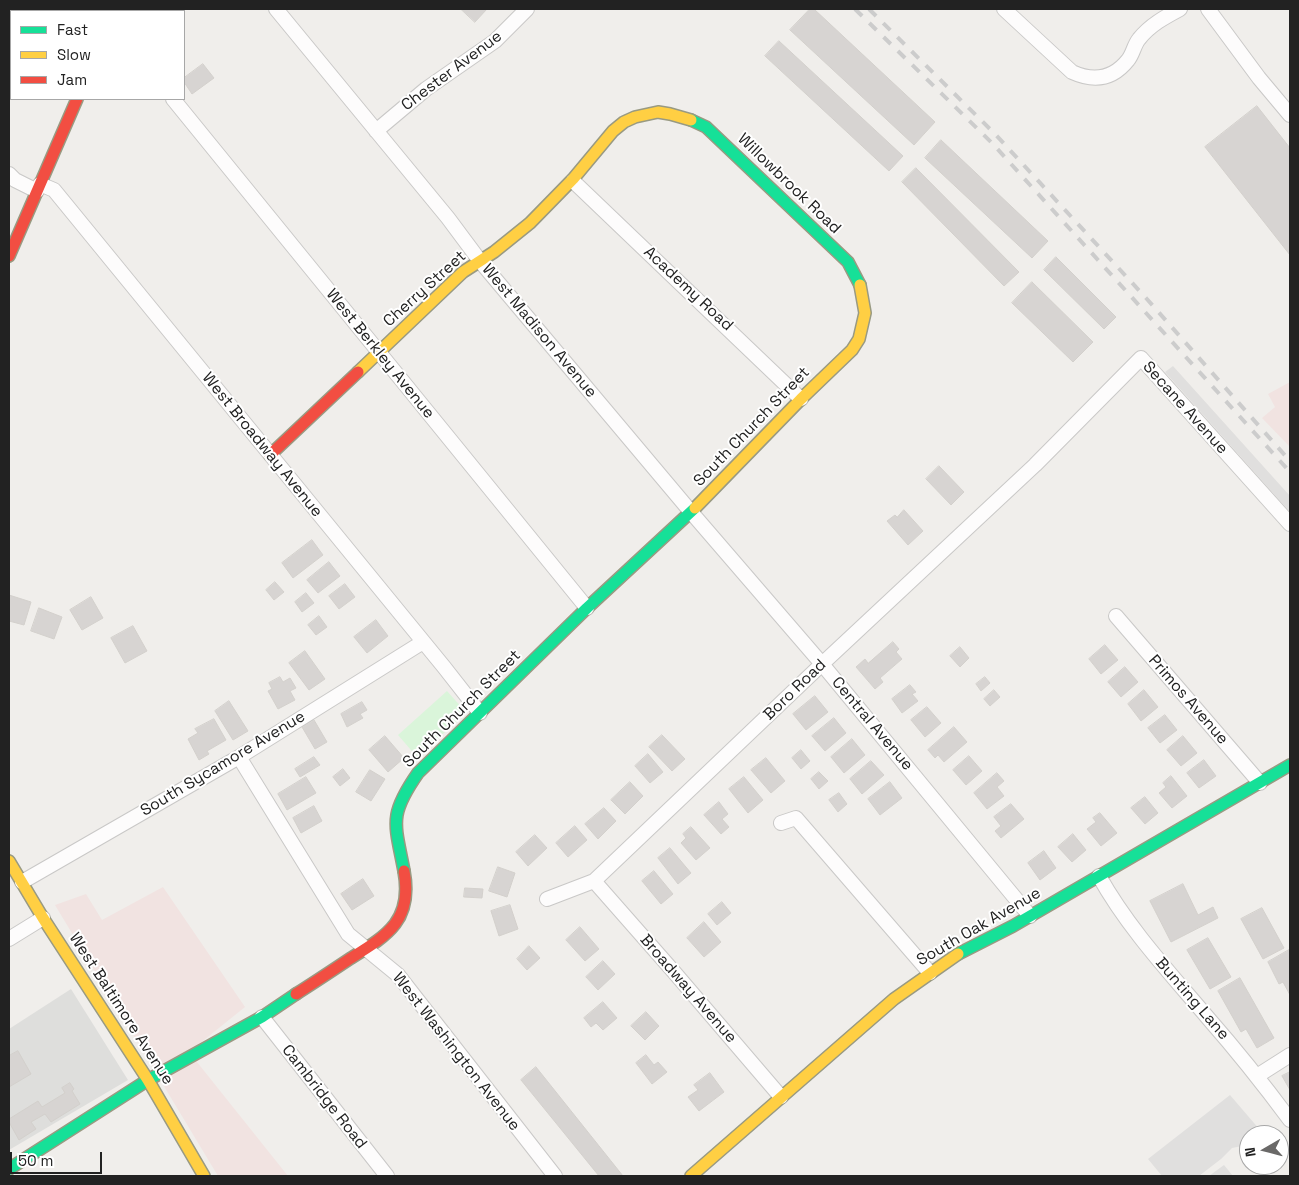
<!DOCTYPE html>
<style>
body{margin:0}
#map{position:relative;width:1299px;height:1185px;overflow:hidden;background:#f0eeeb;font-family:"Space Grotesk",sans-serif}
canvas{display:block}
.frame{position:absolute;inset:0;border:10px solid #222;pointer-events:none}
.legend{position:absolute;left:10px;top:10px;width:175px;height:90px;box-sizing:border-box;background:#fff;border:1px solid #a7a7a7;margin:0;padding:6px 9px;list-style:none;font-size:15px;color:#222}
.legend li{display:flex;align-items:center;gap:10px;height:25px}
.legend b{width:25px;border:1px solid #a7a7a7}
.north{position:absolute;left:1239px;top:1125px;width:50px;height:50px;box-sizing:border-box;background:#fff;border:1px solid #a7a7a7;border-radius:50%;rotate:262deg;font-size:14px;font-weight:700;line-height:20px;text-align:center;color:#222}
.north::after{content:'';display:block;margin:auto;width:18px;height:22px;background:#6a6968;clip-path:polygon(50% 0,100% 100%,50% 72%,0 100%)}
.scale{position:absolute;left:10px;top:1152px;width:92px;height:22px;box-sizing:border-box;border:2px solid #222;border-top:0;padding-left:6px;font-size:15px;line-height:18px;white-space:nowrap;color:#222;-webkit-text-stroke:4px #fff;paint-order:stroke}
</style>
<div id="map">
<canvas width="1299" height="1185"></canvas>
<div class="frame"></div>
<ul class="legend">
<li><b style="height:6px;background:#16e098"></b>Fast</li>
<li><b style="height:6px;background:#ffcf43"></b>Slow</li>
<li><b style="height:6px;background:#f24e42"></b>Jam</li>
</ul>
<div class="north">N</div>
<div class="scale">50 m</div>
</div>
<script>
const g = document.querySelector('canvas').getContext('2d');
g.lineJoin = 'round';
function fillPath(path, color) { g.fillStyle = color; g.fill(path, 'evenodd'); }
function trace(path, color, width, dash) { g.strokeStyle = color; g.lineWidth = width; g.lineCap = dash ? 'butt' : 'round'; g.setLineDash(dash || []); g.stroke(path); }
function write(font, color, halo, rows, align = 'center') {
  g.font = font + ' "Space Grotesk",sans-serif'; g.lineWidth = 4; g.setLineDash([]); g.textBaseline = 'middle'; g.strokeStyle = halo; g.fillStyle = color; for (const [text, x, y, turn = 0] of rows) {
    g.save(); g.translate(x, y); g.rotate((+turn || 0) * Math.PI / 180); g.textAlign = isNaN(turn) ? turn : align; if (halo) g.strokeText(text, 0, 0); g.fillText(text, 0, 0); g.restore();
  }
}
const commercial = new Path2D(`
 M 1290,382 L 1290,447 L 1262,418 L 1275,407 L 1268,394 Z
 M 163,887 L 245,1007 L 189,1052 L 288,1176 L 218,1176 L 55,905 L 86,894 L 102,920 Z`);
const religious = new Path2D(`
 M 71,989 L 128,1080 L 9,1150 L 9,1029 Z`);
const park = new Path2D(`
 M 447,691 L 464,710 L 463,716 L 417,757 L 398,735 Z`);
const parking = new Path2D(`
 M 1173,366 L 1290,496 L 1290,512 L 1165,372 Z
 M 1230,1095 L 1260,1130 L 1255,1135 L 1249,1135 L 1249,1142 L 1247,1145 L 1232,1148 L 1221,1159 L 1199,1176 L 1162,1176 L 1148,1159 Z
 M 1224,1165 L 1233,1176 L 1209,1176 Z`);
const building = new Path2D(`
 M 152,9 L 176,9 L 173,11 L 154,11 Z
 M 461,9 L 487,9 L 475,22 Z
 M 810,9 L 814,9 L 935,122 L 914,145 L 790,30 Z
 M 779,41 L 903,156 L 889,171 L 765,56 Z
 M 203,64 L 214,78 L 192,94 L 184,82 L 184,78 Z
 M 1257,106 L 1290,148 L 1290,255 L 1205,147 Z
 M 941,140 L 1048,241 L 1032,258 L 925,158 Z
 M 916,168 L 1019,272 L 1004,286 L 902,182 Z
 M 1056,257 L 1116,317 L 1104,329 L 1044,270 Z
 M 1032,282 L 1093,342 L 1073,362 L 1012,303 Z
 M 939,466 L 964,492 L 951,505 L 926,479 Z
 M 904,510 L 923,531 L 908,545 L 887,521 L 895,515 L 897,517 Z
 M 312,540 L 323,555 L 293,578 L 282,563 Z
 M 329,562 L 340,576 L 318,593 L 307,580 Z
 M 275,582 L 284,592 L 274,600 L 266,590 Z
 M 345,584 L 355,597 L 339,609 L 329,596 Z
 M 306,593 L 314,603 L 302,612 L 295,602 Z
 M 9,595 L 31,602 L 24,625 L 9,621 Z
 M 91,597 L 103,618 L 82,630 L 70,610 Z
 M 39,608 L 62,617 L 54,639 L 31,631 Z
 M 319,616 L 327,627 L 316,635 L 308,625 Z
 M 376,620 L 388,636 L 367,653 L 354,637 Z
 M 133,626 L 147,651 L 125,663 L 111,638 Z
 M 893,642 L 899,649 L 896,652 L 902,659 L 880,678 L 883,682 L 875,689 L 856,667 L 865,659 L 868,663 Z
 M 1105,645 L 1118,660 L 1101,674 L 1089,659 Z
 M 960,647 L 969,658 L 960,667 L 950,656 Z
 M 305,651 L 325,679 L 309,690 L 289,663 Z
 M 1125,667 L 1138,682 L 1121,697 L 1108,682 Z
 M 280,677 L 283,682 L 290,678 L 296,688 L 290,691 L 295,700 L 278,709 L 268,691 L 272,689 L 269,683 Z
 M 985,677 L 990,683 L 981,691 L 976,684 Z
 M 910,685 L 916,692 L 912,694 L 918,701 L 902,713 L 892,699 Z
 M 994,690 L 1000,697 L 990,706 L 984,699 Z
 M 1144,690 L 1158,707 L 1141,721 L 1128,704 Z
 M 815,696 L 828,712 L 806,730 L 793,714 Z
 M 229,701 L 248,731 L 233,740 L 215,711 Z
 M 362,702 L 367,710 L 360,714 L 363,718 L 347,727 L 341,714 Z
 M 927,707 L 941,723 L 925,737 L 911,720 Z
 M 1165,715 L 1177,730 L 1160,743 L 1148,728 Z
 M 834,718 L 846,733 L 825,751 L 812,736 Z
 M 214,719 L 226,740 L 207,751 L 209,754 L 199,760 L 188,739 L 198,733 L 195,729 Z
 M 314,720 L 327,742 L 315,749 L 302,727 Z
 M 954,727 L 967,742 L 944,762 L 938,755 L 935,758 L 928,750 Z
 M 662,735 L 685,759 L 672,771 L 649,747 Z
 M 385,736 L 404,758 L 388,772 L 369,750 Z
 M 1183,736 L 1197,753 L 1181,766 L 1167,750 Z
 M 852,739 L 865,755 L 844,773 L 831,757 Z
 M 801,750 L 810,761 L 801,769 L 792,758 Z
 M 648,754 L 663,772 L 650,783 L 635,766 Z
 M 969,756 L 982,771 L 966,785 L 953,770 Z
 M 314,757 L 320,765 L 300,777 L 295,769 Z
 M 766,758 L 785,781 L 771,793 L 751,770 Z
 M 1204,760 L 1216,776 L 1199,788 L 1187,773 Z
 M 871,761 L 884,775 L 862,794 L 850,779 Z
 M 343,769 L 350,778 L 340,786 L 333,777 Z
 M 370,770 L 385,779 L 371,801 L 356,792 Z
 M 819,772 L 828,781 L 819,789 L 811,779 Z
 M 997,773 L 1004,781 L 997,787 L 1004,796 L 987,809 L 974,793 Z
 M 1171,776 L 1187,796 L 1172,808 L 1159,793 L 1166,787 L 1163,783 Z
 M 306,777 L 316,793 L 287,810 L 278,794 Z
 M 744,777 L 763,800 L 748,813 L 729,789 Z
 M 630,782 L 643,796 L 625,814 L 611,800 Z
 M 890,782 L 902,798 L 880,815 L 868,799 Z
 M 839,793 L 847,804 L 838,812 L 829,800 Z
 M 1145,797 L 1158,813 L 1145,824 L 1131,808 Z
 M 719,802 L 728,814 L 722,819 L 729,827 L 721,834 L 704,815 Z
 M 1011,804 L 1024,819 L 1001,838 L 995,831 L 1001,826 L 994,817 Z
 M 314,806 L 322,821 L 301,833 L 293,818 Z
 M 604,808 L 616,821 L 598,839 L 585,824 Z
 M 1100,813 L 1117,833 L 1101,846 L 1087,829 L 1096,822 L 1093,818 Z
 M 575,826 L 587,840 L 568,857 L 556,843 Z
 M 691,827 L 710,848 L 696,860 L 681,843 L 686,838 L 683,834 Z
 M 1073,834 L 1086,850 L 1072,862 L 1058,847 Z
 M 535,835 L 547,848 L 528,866 L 516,852 Z
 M 670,848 L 691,873 L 678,884 L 658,858 Z
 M 1044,851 L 1056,868 L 1040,880 L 1028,863 Z
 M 498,867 L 515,873 L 507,897 L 489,891 Z
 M 654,871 L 673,894 L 661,904 L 642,881 Z
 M 363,879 L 374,896 L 352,910 L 341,894 Z
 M 1183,884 L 1198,915 L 1213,907 L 1218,918 L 1171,942 L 1150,901 Z
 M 465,888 L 483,889 L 482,898 L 464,897 Z
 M 722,902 L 731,913 L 717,925 L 708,914 Z
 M 510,905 L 518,929 L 499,936 L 491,911 Z
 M 1262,908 L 1284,948 L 1263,959 L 1241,919 Z
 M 704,922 L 721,942 L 704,957 L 687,938 Z
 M 580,927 L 599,949 L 585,961 L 566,940 Z
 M 1208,938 L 1231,977 L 1210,989 L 1187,950 Z
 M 529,946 L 540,958 L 527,970 L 517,959 Z
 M 1289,950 L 1290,953 L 1290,995 L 1283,982 L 1279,984 L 1268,962 Z
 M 603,961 L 615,974 L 598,990 L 586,977 Z
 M 1240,978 L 1274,1038 L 1257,1048 L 1246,1029 L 1241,1032 L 1218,991 Z
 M 603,1002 L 617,1018 L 603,1030 L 596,1023 L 591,1027 L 584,1018 Z
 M 646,1012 L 659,1026 L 645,1040 L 631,1026 Z
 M 18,1051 L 31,1074 L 9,1087 L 9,1056 Z
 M 646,1055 L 654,1065 L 658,1062 L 667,1072 L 652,1084 L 636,1063 Z
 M 536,1067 L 623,1176 L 599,1176 L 521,1080 Z
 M 1290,1072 L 1290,1090 L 1282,1076 Z
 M 710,1073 L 724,1092 L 699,1111 L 688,1097 L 698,1090 L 694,1085 Z
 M 70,1083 L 74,1089 L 72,1091 L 80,1104 L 51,1122 L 45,1114 L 31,1122 L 36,1129 L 19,1140 L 9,1122 L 9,1119 L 38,1101 L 42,1107 L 65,1093 L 62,1088 Z`);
const street = new Path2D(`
 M 99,9 L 102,11
 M 276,9 L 448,218 L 480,261 L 691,512 L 822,664 L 1030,916
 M 1004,9 L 1072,72 C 1094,82 1113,79 1128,60 C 1133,54 1134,45 1139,39 C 1150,25 1165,17 1180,9
 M 1208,9 L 1259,78 L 1290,115
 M 173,99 L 587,608
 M 376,131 L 426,89 L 495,41 L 527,9
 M 9,174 L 15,180 L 37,191
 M 573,181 L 801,399
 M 40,184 L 54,190 L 444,667 L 480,713
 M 1116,616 L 1260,783
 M 239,757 L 348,934 L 398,975 L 555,1176
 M 781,823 L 796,818 L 930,973
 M 1099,876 C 1128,928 1170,973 1208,1018 C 1237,1051 1264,1085 1290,1120
 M 594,881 L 674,972 L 781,1097
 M 22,882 L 239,757 L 423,642
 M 547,899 L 594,881 L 822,664 L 1035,465 L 1141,358 L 1290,524
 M 9,939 L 43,918
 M 262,1017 L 387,1176
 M 1257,1076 L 1290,1055`);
const fast = new Path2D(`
 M 691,120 L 706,127 L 848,262 L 860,285
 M 404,871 C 395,823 388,816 418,773 L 587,608 L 695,508
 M 958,954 L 1013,926 L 1290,765
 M 9,1169 L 148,1080 L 262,1017 L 296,994`);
const slow = new Path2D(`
 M 112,11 L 113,9
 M 358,372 L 463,272 L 494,252 L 530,223 L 573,179 L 613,131 L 624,122 L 635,117 L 658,112 L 670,114 L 691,120
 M 695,508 L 801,399 L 852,350 L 859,339 L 865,313 L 860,285
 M 9,861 L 43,918 L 148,1080 L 204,1176
 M 691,1176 L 894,999 L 958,954`);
const jam = new Path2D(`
 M 9,256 L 77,99
 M 270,455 L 358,372
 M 296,994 C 315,982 333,970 351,958 C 388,935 413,920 404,871`);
const rail = new Path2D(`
 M 855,9 L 992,143 L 1290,472
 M 869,9 L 996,135 L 1146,298 L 1290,461`);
const streetNames = [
 ["Chester Avenue",452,71,-37],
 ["Willowbrook Road",789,184,44],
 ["Cherry Street",425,289,-42],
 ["Academy Road",688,289,43],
 ["West Madison Avenue",539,331,50],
 ["West Berkley Avenue",380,354,51],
 ["Secane Avenue",1185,408,48],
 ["South Church Street",752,427,-46],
 ["West Broadway Avenue",262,445,51],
 ["Boro Road",795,690,-44],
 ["Primos Avenue",1188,700,49],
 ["South Church Street",462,709,-45],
 ["Central Avenue",872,724,50],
 ["South Sycamore Avenue",223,764,-31],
 ["South Oak Avenue",979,927,-30],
 ["Broadway Avenue",688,989,49],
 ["Bunting Lane",1192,999,49],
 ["West Baltimore Avenue",121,1009,57],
 ["West Washington Avenue",456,1052,52],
 ["Cambridge Road",324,1097,52]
];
fillPath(commercial, '#f1e3e1');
fillPath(religious, '#dededc');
fillPath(park, '#daf5da');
fillPath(parking, '#e0dfde');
fillPath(building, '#d7d4d2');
trace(building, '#d3d0cc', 1);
trace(street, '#c9c8c7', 16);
trace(fast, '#999a82', 14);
trace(slow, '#999a82', 14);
trace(jam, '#999a82', 14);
trace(street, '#fdfcfc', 14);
trace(fast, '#16e098', 11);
trace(slow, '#ffcf43', 11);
trace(jam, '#f24e42', 11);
trace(rail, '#ccc', 4, [10, 10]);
write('16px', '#222', '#fff', streetNames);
</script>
